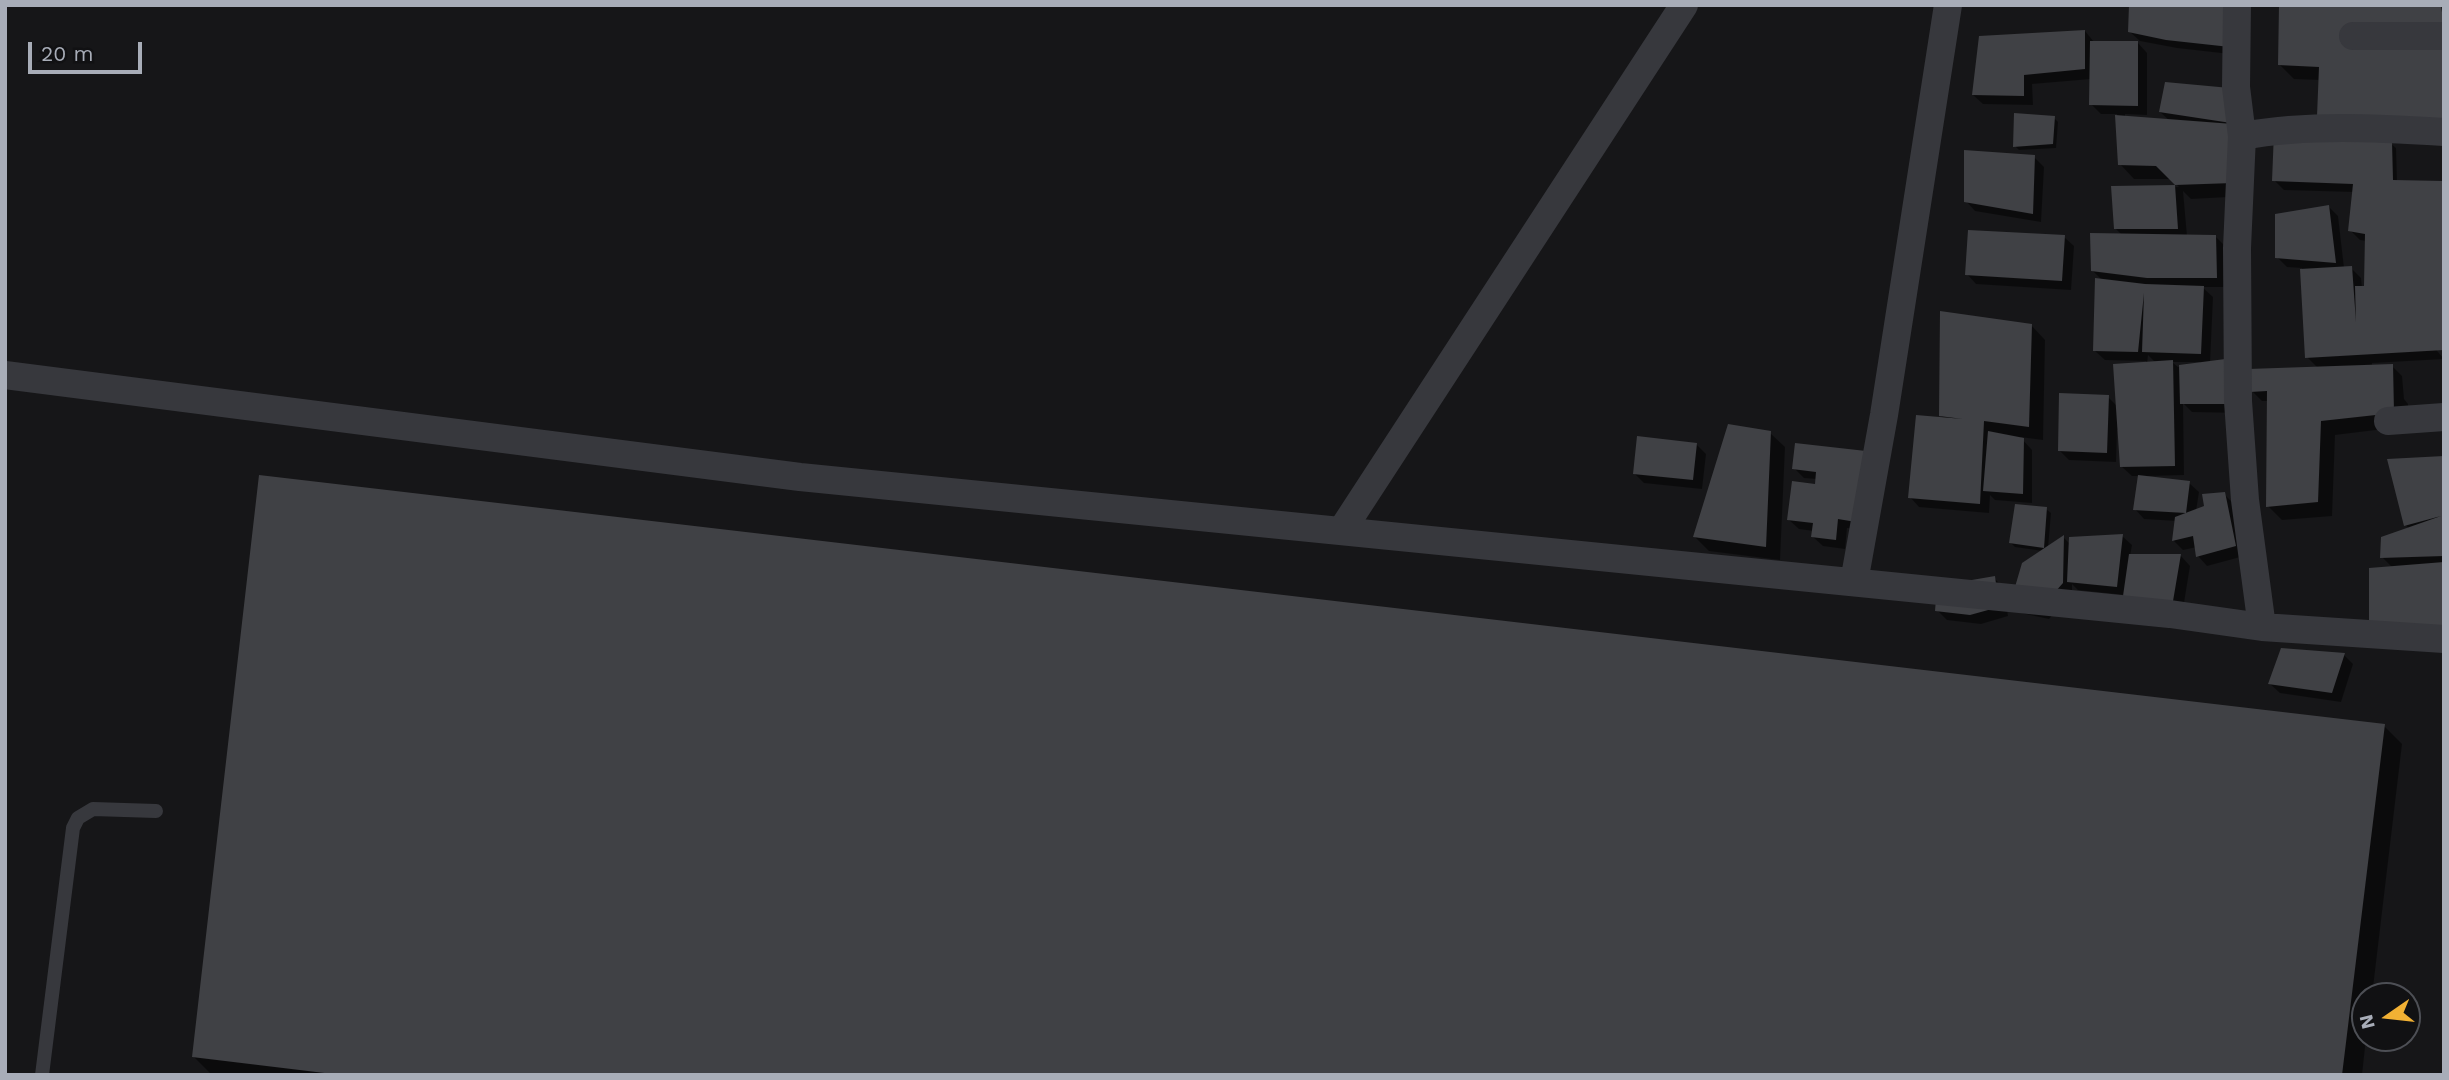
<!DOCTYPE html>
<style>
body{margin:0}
#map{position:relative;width:2449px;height:1080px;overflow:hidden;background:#161618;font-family:"Work Sans",sans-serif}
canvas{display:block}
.frame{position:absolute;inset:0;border:7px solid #a8adb8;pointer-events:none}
.north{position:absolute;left:2351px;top:982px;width:70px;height:70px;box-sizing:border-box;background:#111113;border:2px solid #4d4f55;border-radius:50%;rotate:256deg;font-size:19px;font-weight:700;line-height:28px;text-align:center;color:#a8adb8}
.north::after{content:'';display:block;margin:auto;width:24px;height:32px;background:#f2b134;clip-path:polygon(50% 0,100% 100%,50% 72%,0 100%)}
.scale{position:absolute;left:28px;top:42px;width:114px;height:32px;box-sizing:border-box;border:4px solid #a8adb8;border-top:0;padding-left:9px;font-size:21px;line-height:24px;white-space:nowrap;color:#a8adb8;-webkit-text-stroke:5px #111113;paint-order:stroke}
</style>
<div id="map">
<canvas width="2449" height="1080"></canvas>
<div class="frame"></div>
<div class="north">N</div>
<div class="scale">20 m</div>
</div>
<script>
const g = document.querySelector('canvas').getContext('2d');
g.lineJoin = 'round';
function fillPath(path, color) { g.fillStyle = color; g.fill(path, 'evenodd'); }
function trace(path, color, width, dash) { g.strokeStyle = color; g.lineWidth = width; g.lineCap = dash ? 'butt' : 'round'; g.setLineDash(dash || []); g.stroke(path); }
const shadow = new Path2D(`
 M 2239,5 L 2239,55 L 2177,48 L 2140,41 L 2130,32 Z
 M 2281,5 L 2444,5 L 2444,40 L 2320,80 L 2294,79 L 2279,64 Z
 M 2085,31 L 2094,42 L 2138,43 L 2147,53 L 2147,115 L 2125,114 L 2125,117 L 2170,121 L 2160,112 L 2230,90 L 2247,196 L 2191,199 L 2183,191 L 2187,236 L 2215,236 L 2225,246 L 2225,287 L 2202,287 L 2213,297 L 2210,363 L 2242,413 L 2192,412 L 2183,403 L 2184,475 L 2148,476 L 2148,478 L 2189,483 L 2199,492 L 2196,511 L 2224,494 L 2234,504 L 2244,556 L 2207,566 L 2198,556 L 2197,547 L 2183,550 L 2174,541 L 2177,521 L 2144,519 L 2135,509 L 2139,476 L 2132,476 L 2122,467 L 2119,430 L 2117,430 L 2116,462 L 2069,460 L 2059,450 L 2108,397 L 2118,407 L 2146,364 L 2146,361 L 2105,360 L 2095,351 L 2103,281 L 2092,270 L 2123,236 L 2115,228 L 2112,188 L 2179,187 L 2171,179 L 2134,179 L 2120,164 L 2117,114 L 2101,114 L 2091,104 L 2091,79 L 2032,84 L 2033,105 L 1983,104 L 1973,95 ZM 2148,355 L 2156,363 L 2147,364 ZM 2172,362 L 2200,362 L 2200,364 L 2178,367 Z
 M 2054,118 L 2058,122 L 2056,148 L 2019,150 L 2015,146 Z
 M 2391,144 L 2396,148 L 2397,181 L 2444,182 L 2444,352 L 2434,343 L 2432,345 L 2444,359 L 2372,363 L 2372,367 L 2392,366 L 2402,376 L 2404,399 L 2408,404 L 2408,426 L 2335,435 L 2332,516 L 2282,520 L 2268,506 L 2269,401 L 2262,401 L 2252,391 L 2318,368 L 2307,357 L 2302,268 L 2287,267 L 2277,257 L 2328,206 L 2338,216 L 2344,268 L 2351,268 L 2361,278 L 2362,288 L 2366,288 L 2367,241 L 2360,240 L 2350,230 L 2354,192 L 2284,190 L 2274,180 Z
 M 2034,157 L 2044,167 L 2041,222 L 1975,211 L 1966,201 Z
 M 2064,237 L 2074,246 L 2071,290 L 1976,284 L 1967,274 Z
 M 2031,325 L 2045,340 L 2043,440 L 2020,437 L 2032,450 L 2032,503 L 1995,500 L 1990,495 L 1989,513 L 1919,507 L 1910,497 L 1945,420 L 1940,415 Z
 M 1770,433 L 1785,447 L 1780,560 L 1709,551 L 1695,537 Z
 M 1696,444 L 1706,454 L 1702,489 L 1644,483 L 1634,473 Z
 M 2444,458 L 2444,638 L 2393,568 L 2382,557 L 2409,529 L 2406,525 Z
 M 1875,462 L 1865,530 L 1847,528 L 1845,549 L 1823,546 L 1813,537 L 1814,531 L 1799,529 L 1789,520 L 1816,486 L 1817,479 L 1804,478 L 1794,468 Z
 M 2046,509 L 2051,513 L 2048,548 L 2063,537 L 2070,544 L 2122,536 L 2132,545 L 2130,556 L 2181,556 L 2190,566 L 2182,615 L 2125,595 L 2078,590 L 2072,584 L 2072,593 L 2049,619 L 2021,613 L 2012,604 L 2043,551 L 2015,547 L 2011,543 Z
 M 1994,578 L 2004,588 L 2008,616 L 1981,624 L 1947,620 L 1937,610 Z
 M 2344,655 L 2353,664 L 2341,702 L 2280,693 L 2270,684 Z
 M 2384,726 L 2402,744 L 2372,996 L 2365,996 L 2366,1038 L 2362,1075 L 212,1075 L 194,1057 Z`);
const building = new Path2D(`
 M 2129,5 L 2232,5 L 2230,47 L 2166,40 L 2128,32 Z
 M 2279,5 L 2441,5 L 2444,27 L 2444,120 L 2317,116 L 2319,67 L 2278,65 Z
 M 2085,30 L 2085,69 L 2024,75 L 2024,96 L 1972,95 L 1979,36 Z
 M 2090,41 L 2138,41 L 2138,106 L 2089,105 Z
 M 2165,82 L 2230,88 L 2231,123 L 2159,112 Z
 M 2014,113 L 2055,116 L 2053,144 L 2013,147 Z
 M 2115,115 L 2233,124 L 2233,183 L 2175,185 L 2156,166 L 2118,165 Z
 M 2274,132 L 2392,142 L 2393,180 L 2444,181 L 2444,350 L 2305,358 L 2300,269 L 2352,266 L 2356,322 L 2355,286 L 2364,286 L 2365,234 L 2348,231 L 2353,184 L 2272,181 Z
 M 1964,150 L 2035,155 L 2033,214 L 1964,202 Z
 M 2175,185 L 2178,229 L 2114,229 L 2111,186 Z
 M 2329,205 L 2336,263 L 2275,258 L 2275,214 Z
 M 1968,230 L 2065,235 L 2062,281 L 1965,275 Z
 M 2090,233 L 2216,235 L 2217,278 L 2147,278 L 2091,271 Z
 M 2095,278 L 2145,284 L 2204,286 L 2201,354 L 2142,352 L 2144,293 L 2138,352 L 2093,351 Z
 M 1940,311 L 2032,324 L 2029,427 L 1984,421 L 1980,504 L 1908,498 L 1916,415 L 1963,419 L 1939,416 Z
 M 2233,358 L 2233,404 L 2180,404 L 2179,365 Z
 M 2173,360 L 2175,466 L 2120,467 L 2113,364 Z
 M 2393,364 L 2394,413 L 2321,421 L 2318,502 L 2266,507 L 2267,391 L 2250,392 L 2248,369 Z
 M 2059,393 L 2109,395 L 2107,453 L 2058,451 Z
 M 1728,424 L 1771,431 L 1766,547 L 1693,537 Z
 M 1988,431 L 2024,438 L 2023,494 L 1983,491 Z
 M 1637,436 L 1697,443 L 1693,480 L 1633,474 Z
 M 1795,443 L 1866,451 L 1856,522 L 1838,519 L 1836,540 L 1811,537 L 1813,523 L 1787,520 L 1792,481 L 1815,484 L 1816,472 L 1792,469 Z
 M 2444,456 L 2444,556 L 2380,558 L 2381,537 L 2441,516 L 2404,526 L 2387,459 Z
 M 259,475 L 2385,724 L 2342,1075 L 341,1075 L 192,1057 Z
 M 2138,475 L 2190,481 L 2186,513 L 2133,510 Z
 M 2225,492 L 2236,546 L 2196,557 L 2193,536 L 2172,541 L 2175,517 L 2204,506 L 2202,494 Z
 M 2015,504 L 2047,507 L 2044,548 L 2009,543 Z
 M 2123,534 L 2117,587 L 2067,582 L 2069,537 Z
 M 2064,535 L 2063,583 L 2039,610 L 2010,604 L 2022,563 Z
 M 2129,554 L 2181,554 L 2172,607 L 2123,596 Z
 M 2444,562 L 2444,629 L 2369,625 L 2369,568 Z
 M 1995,576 L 1999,607 L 1970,615 L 1935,611 L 1937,586 Z
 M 2281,648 L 2345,653 L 2332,693 L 2268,684 Z`);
const lane = new Path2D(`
 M 42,1075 L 73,828 L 78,818 L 93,809 L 156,811`);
const street = new Path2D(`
 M 2237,5 L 2236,87 L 2242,136 L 2237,248 L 2238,401 L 2245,500 L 2262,627
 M 2353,36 L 2444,36
 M 2242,136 C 2308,124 2377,128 2444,132
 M 5,375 L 800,477 L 2170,614 L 2262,627 L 2444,639
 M 2388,421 L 2444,417
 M 1342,530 L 1684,5
 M 1854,582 L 1884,415 L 1948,5`);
fillPath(shadow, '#0007');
fillPath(building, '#404145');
trace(lane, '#37383d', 14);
trace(street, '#37383d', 28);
</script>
